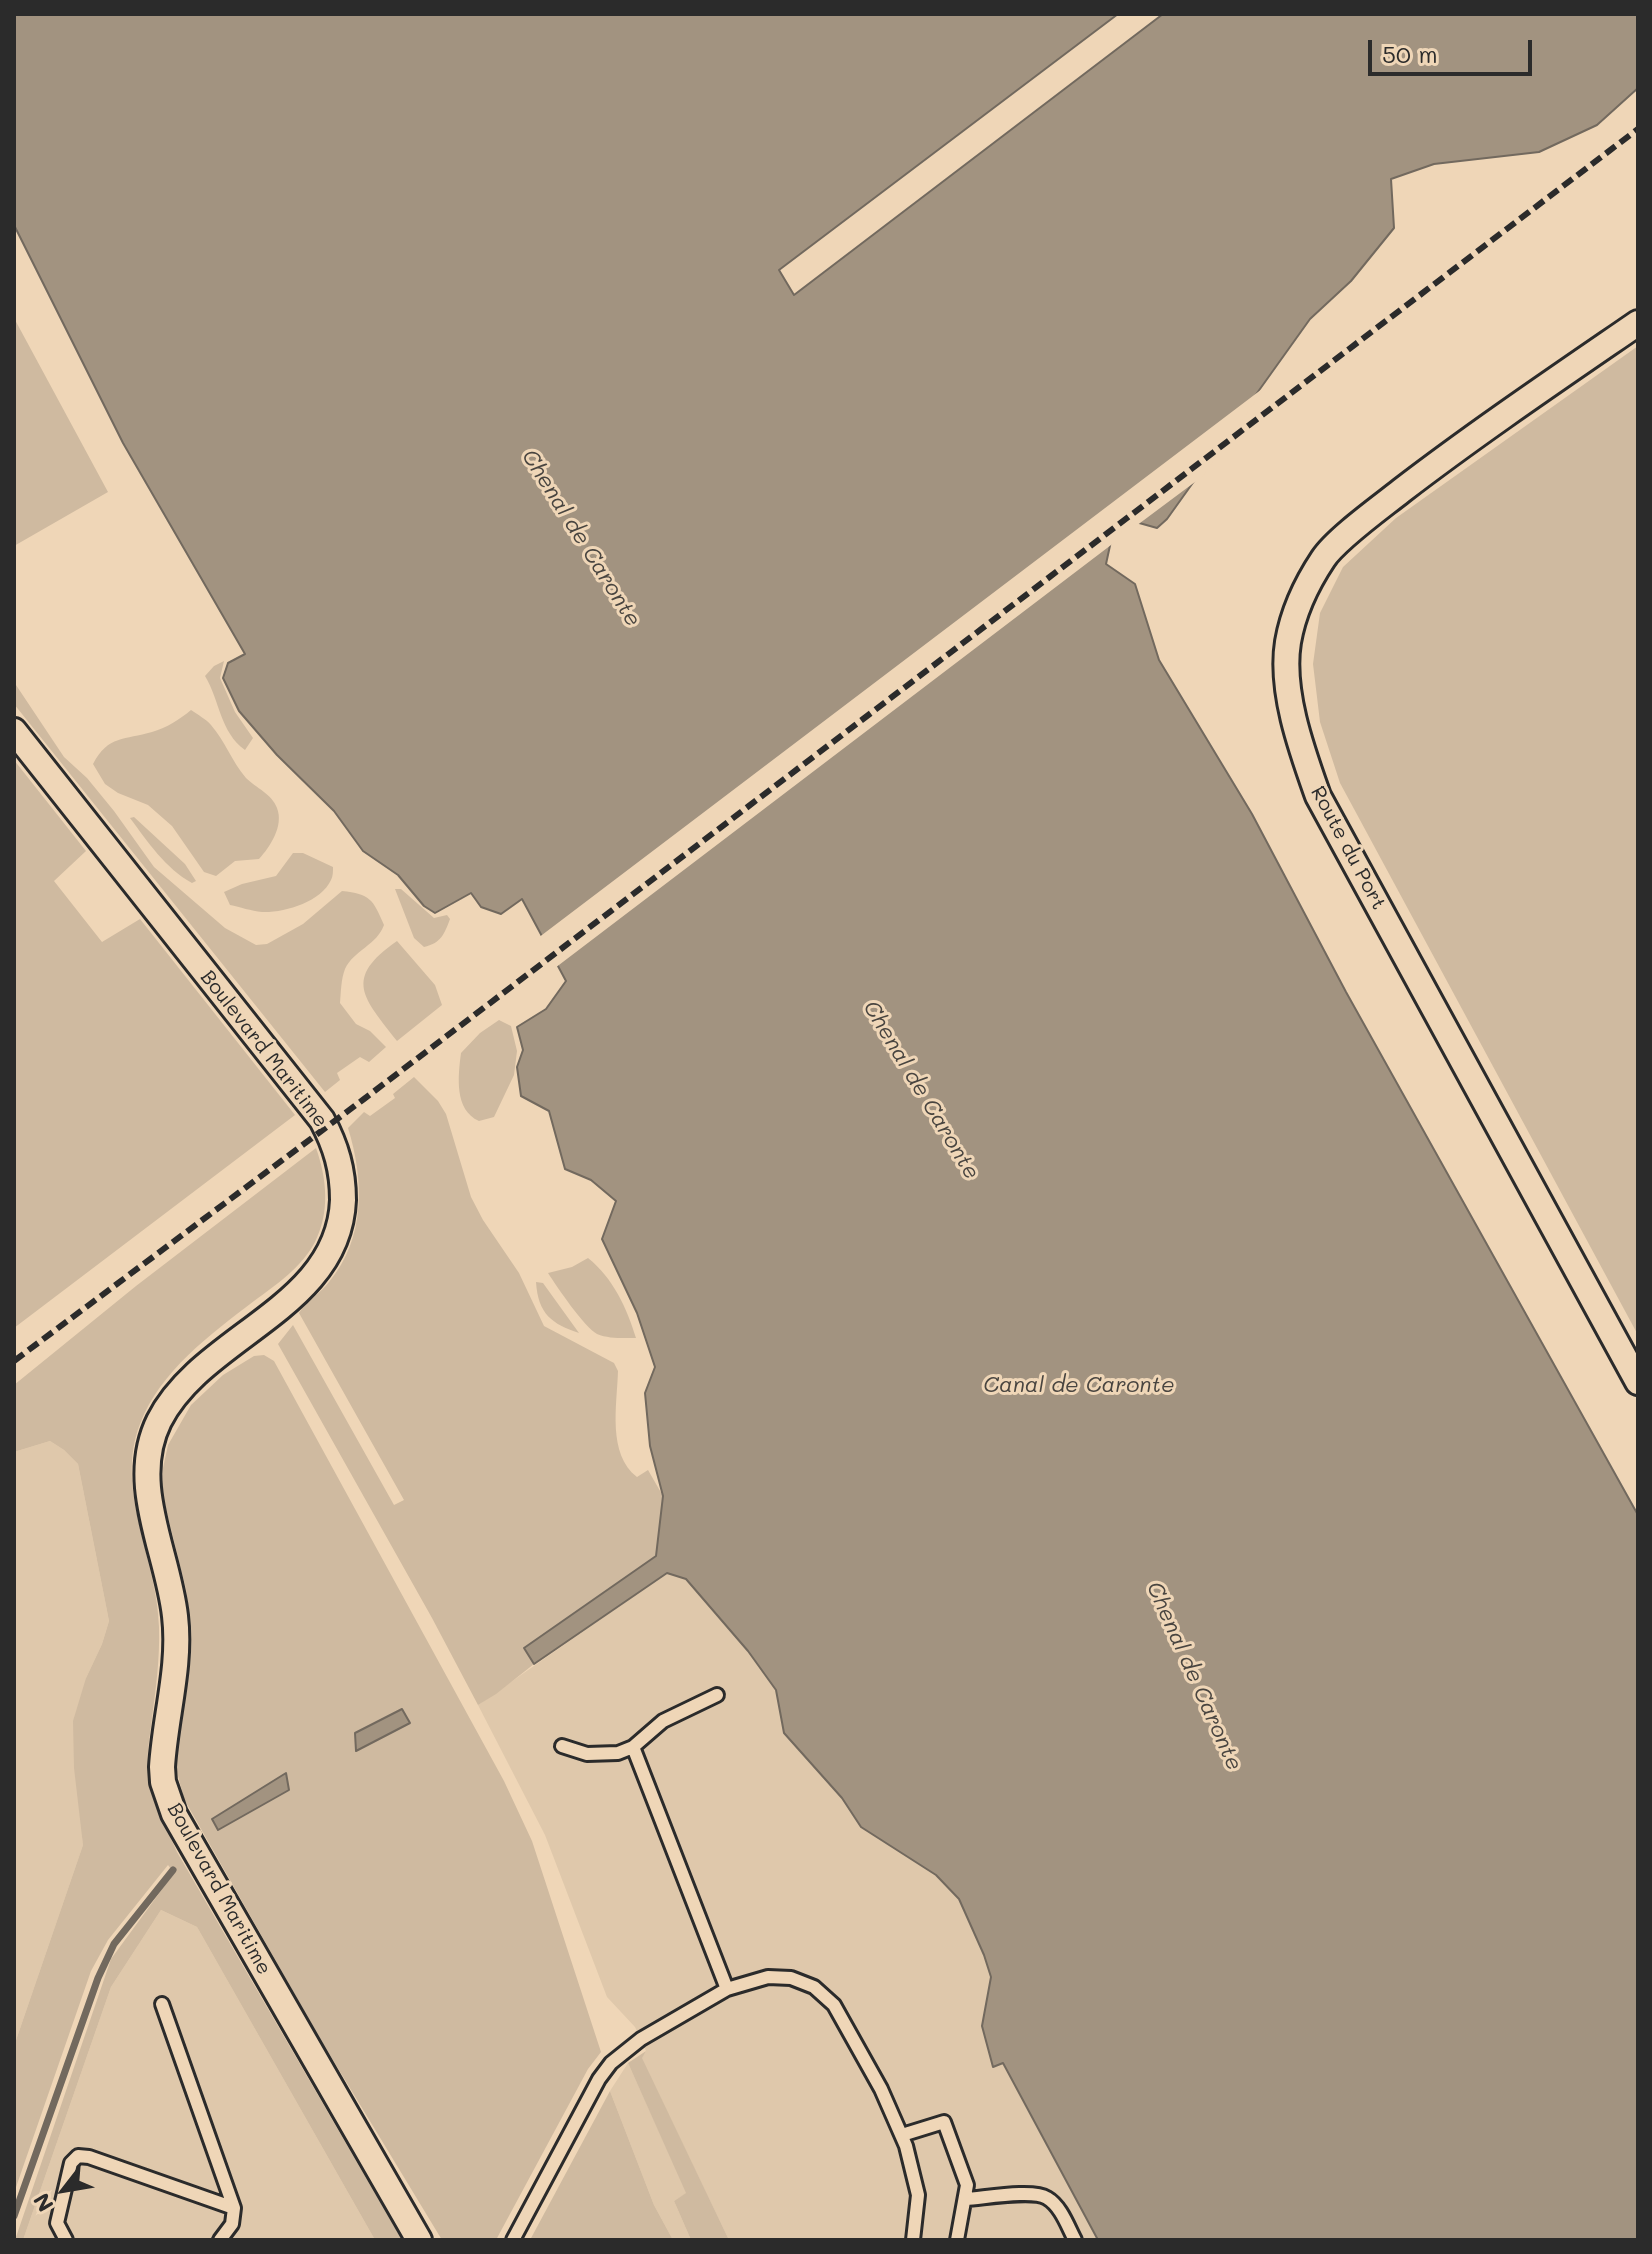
<!DOCTYPE html>
<style>
body{margin:0}
#map{position:relative;width:1652px;height:2254px;overflow:hidden;background:#efd6b7;font-family:Mali,sans-serif}
canvas{display:block}
.frame{position:absolute;inset:0;border:16px solid #2b2b2b;pointer-events:none}
.north{position:absolute;left:24px;top:2150px;width:80px;height:80px;-webkit-text-stroke:6px #efd6b7;paint-order:stroke;rotate:239deg;font-size:22px;font-weight:700;line-height:32px;text-align:center;color:#2b2b2b}
.north::after{content:'';display:block;margin:auto;width:28px;height:36px;background:#2b2b2b;clip-path:polygon(50% 0,100% 100%,50% 72%,0 100%)}
.scale{position:absolute;left:1368px;top:40px;width:164px;height:36px;box-sizing:border-box;border:4px solid #2b2b2b;border-top:0;padding-left:10px;font-size:24px;line-height:28px;white-space:nowrap;color:#2b2b2b;-webkit-text-stroke:6px #efd6b7;paint-order:stroke}
</style>
<div id="map">
<canvas width="1652" height="2254"></canvas>
<div class="frame"></div>
<div class="north">N</div>
<div class="scale">50 m</div>
</div>
<script>
const g = document.querySelector('canvas').getContext('2d');
g.lineJoin = 'round';
function fillPath(path, color) { g.fillStyle = color; g.fill(path, 'evenodd'); }
function trace(path, color, width, dash) { g.strokeStyle = color; g.lineWidth = width; g.lineCap = dash ? 'butt' : 'round'; g.setLineDash(dash || []); g.stroke(path); }
function write(font, color, halo, rows, align = 'center') {
  g.font = font + ' Mali,sans-serif'; g.lineWidth = 6; g.setLineDash([]); g.textBaseline = 'middle'; g.strokeStyle = halo; g.fillStyle = color; for (const [text, x, y, turn = 0] of rows) {
    g.save(); g.translate(x, y); g.rotate((+turn || 0) * Math.PI / 180); g.textAlign = isNaN(turn) ? turn : align; if (halo) g.strokeText(text, 0, 0); g.fillText(text, 0, 0); g.restore();
  }
}
const built = new Path2D(`
 M 50,1441 L 64,1450 L 78,1464 L 109,1621 L 102,1644 L 86,1678 L 81,1808 L 83,1845 L 14,2046 L 14,1452 Z
 M 667,1573 L 686,1579 L 748,1651 L 776,1690 L 784,1733 L 842,1798 L 861,1827 L 936,1875 L 959,1899 L 984,1955 L 992,1977 L 982,2026 L 993,2066 L 1002,2063 L 1098,2240 L 729,2240 L 641,2058 L 646,2051 L 635,2027 L 607,1997 L 545,1835 L 478,1705 Z
 M 161,1910 L 197,1927 L 375,2240 L 23,2240 L 111,1987 Z
 M 628,2063 L 687,2193 L 674,2201 L 691,2240 L 673,2240 L 654,2205 L 610,2091 Z`);
const green = new Path2D(`
 M 14,318 L 108,492 L 14,546 Z
 M 1638,346 L 1638,1335 L 1340,783 L 1320,722 L 1313,664 L 1320,613 L 1343,567 L 1396,518 Z
 M 224,661 L 220,678 L 235,712 L 253,738 L 245,750 C 220,732 220,701 205,676 L 214,666 Z
 M 14,682 L 64,757 L 87,778 L 114,811 L 154,867 L 225,928 L 256,945 L 267,944 L 303,924 L 342,891 C 370,894 373,899 384,925 C 377,945 354,950 345,969 C 341,979 341,992 340,1003 L 356,1024 L 370,1031 L 386,1047 L 369,1062 L 360,1057 L 337,1073 L 340,1080 L 325,1092 L 14,704 Z
 M 191,710 C 198,715 206,719 211,725 C 225,741 231,760 246,778 C 256,788 272,794 277,808 C 284,826 270,847 259,859 L 235,861 L 216,876 L 204,872 L 172,826 L 148,805 L 118,793 L 105,784 L 93,764 C 108,735 125,740 152,732 C 166,728 179,720 191,710 Z
 M 14,760 L 86,851 L 54,881 L 102,942 L 140,919 L 295,1115 L 14,1328 Z
 M 134,817 L 185,864 L 196,881 L 192,883 C 165,868 148,842 130,818 Z
 M 293,853 L 303,853 L 333,867 C 333,872 333,876 331,880 C 321,902 284,913 262,912 C 251,911 240,907 230,905 L 224,892 L 242,884 L 276,876 Z
 M 395,889 L 401,889 L 434,918 L 447,915 L 450,919 C 444,935 441,943 424,947 L 414,938 Z
 M 397,941 L 435,985 L 442,1005 L 397,1041 C 364,998 342,979 397,941 Z
 M 499,1020 L 511,1026 L 517,1051 L 514,1075 L 494,1117 L 479,1121 C 454,1110 458,1076 461,1053 L 480,1033 Z
 M 414,1077 L 438,1101 L 446,1114 L 471,1197 L 483,1220 L 519,1273 L 544,1326 L 614,1363 L 618,1371 C 617,1405 607,1454 637,1477 L 648,1470 L 663,1496 L 656,1556 L 524,1648 L 534,1664 L 496,1694 L 478,1705 L 432,1618 L 278,1344 L 293,1325 L 394,1505 L 404,1500 L 299,1313 C 307,1300 320,1294 329,1282 C 366,1238 364,1179 348,1128 L 364,1112 L 370,1116 L 395,1098 L 393,1094 Z
 M 316,1148 C 327,1179 330,1212 315,1242 C 302,1267 276,1285 254,1301 C 211,1334 160,1371 140,1424 C 114,1490 158,1560 159,1627 C 160,1658 156,1688 152,1718 C 150,1737 145,1759 149,1779 C 154,1804 167,1829 177,1852 L 402,2240 L 375,2240 L 197,1927 L 161,1910 L 111,1987 L 23,2240 L 15,2240 L 111,1959 L 174,1873 L 168,1865 L 108,1940 L 91,1971 L 14,2193 L 14,2046 L 83,1845 L 74,1768 L 73,1721 L 86,1678 L 102,1644 L 109,1621 L 78,1464 L 64,1450 L 50,1441 L 14,1452 L 14,1385 L 136,1286 Z
 M 588,1258 C 613,1278 627,1308 636,1338 C 623,1338 609,1339 597,1334 C 584,1327 557,1287 548,1273 L 572,1267 Z
 M 536,1282 L 543,1283 L 579,1333 C 552,1324 538,1314 536,1282 Z
 M 264,1355 L 274,1361 L 504,1781 L 532,1841 L 601,2052 L 588,2069 L 496,2240 L 442,2240 L 319,2037 L 184,1799 L 176,1768 L 191,1636 L 186,1589 L 162,1493 L 163,1468 L 168,1445 L 191,1405 L 223,1375 L 254,1356 ZM 285,1774 L 219,1829 L 218,1829 L 213,1818 Z
 M 646,2051 L 642,2058 L 729,2240 L 691,2240 L 674,2201 L 686,2193 L 628,2063 Z
 M 610,2091 L 654,2205 L 673,2240 L 530,2240 Z`);
const water = new Path2D(`
 M 14,14 L 1118,14 L 779,270 L 794,295 L 1163,14 L 1638,14 L 1638,88 L 1597,125 L 1539,152 L 1434,164 L 1391,179 L 1394,228 L 1351,281 L 1310,319 L 1167,519 L 1157,528 L 1125,519 L 1111,541 L 1106,564 L 1135,584 L 1159,660 L 1252,814 L 1346,992 L 1638,1515 L 1638,2240 L 1098,2240 L 1003,2063 L 993,2067 L 982,2026 L 991,1977 L 984,1955 L 959,1899 L 936,1875 L 861,1827 L 842,1798 L 784,1733 L 776,1690 L 748,1651 L 686,1579 L 667,1573 L 534,1664 L 524,1648 L 656,1556 L 663,1496 L 650,1446 L 645,1393 L 655,1367 L 637,1313 L 602,1239 L 616,1201 L 591,1180 L 565,1169 L 549,1111 L 521,1096 L 517,1067 L 523,1050 L 517,1027 L 546,1009 L 566,981 L 522,899 L 501,914 L 481,907 L 471,893 L 435,913 L 424,906 L 398,875 L 363,851 L 334,811 L 277,755 L 239,711 L 223,678 L 228,663 L 245,654 L 123,443 L 14,225 Z
 M 402,1709 L 410,1723 L 356,1751 L 355,1733 Z
 M 286,1773 L 289,1790 L 218,1830 L 212,1819 Z`);
const pier = new Path2D(`
 M 1266,386 L 1203,476 L 1136,526 L 1127,523 L 1115,542 L 555,968 L 538,938 Z`);
const stream = new Path2D(`
 M 14,2216 L 98,1978 L 114,1944 L 173,1870`);
const lane = new Path2D(`
 M 562,1746 L 587,1754 L 618,1753 L 633,1747 L 663,1721 L 717,1695
 M 633,1747 L 727,1989
 M 162,2004 L 234,2208 L 232,2224 L 220,2240
 M 902,2135 L 944,2122 L 967,2185 L 957,2240
 M 966,2199 C 984,2198 1033,2189 1047,2198 C 1061,2206 1068,2227 1075,2240
 M 66,2240 L 57,2223 L 71,2163 L 78,2156 L 89,2157 L 234,2208
 M 513,2240 L 599,2079 L 611,2063 L 641,2039 L 727,1989 L 768,1977 L 791,1978 L 814,1987 L 834,2005 L 881,2089 L 906,2146 L 918,2195 L 913,2240`);
const street = new Path2D(`
 M 1638,323 C 1558,378 1478,432 1401,491 C 1381,507 1336,539 1323,559 C 1307,583 1293,613 1288,642 C 1280,691 1302,751 1318,796 L 1638,1382
 M 14,731 L 322,1120 C 336,1146 343,1170 343,1200 C 339,1309 202,1335 159,1421 C 128,1484 168,1552 175,1616 C 181,1666 165,1717 162,1767 L 163,1782 L 174,1814 L 419,2240`);
const rail = new Path2D(`
 M 14,1361 L 364,1099 L 1638,129`);
const streetNames = [
 ["Route du Port",1348,848,62],
 ["Boulevard Maritime",264,1049,52],
 ["Boulevard Maritime",219,1889,61]
];
const waterNames = [
 ["Chenal de Caronte",581,538,58],
 ["Chenal de Caronte",921,1090,59],
 ["Canal de Caronte",1079,1385],
 ["Chenal de Caronte",1194,1676,66]
];
fillPath(built, '#dfc8ab');
fillPath(green, '#cfbaa0');
fillPath(water, '#a29380');
trace(water, '#72695e', 2);
fillPath(pier, '#efd6b7');
trace(stream, '#72695e', 7);
trace(lane, '#2b2b2b', 18);
trace(street, '#2b2b2b', 30);
trace(lane, '#efd6b7', 12);
trace(street, '#efd6b7', 24);
trace(rail, '#2b2b2b', 6, [12, 6]);
write('20px', '#2b2b2b', '#efd6b7', streetNames);
write('italic 22px', '#494540', '#efd6b7', waterNames);
</script>
